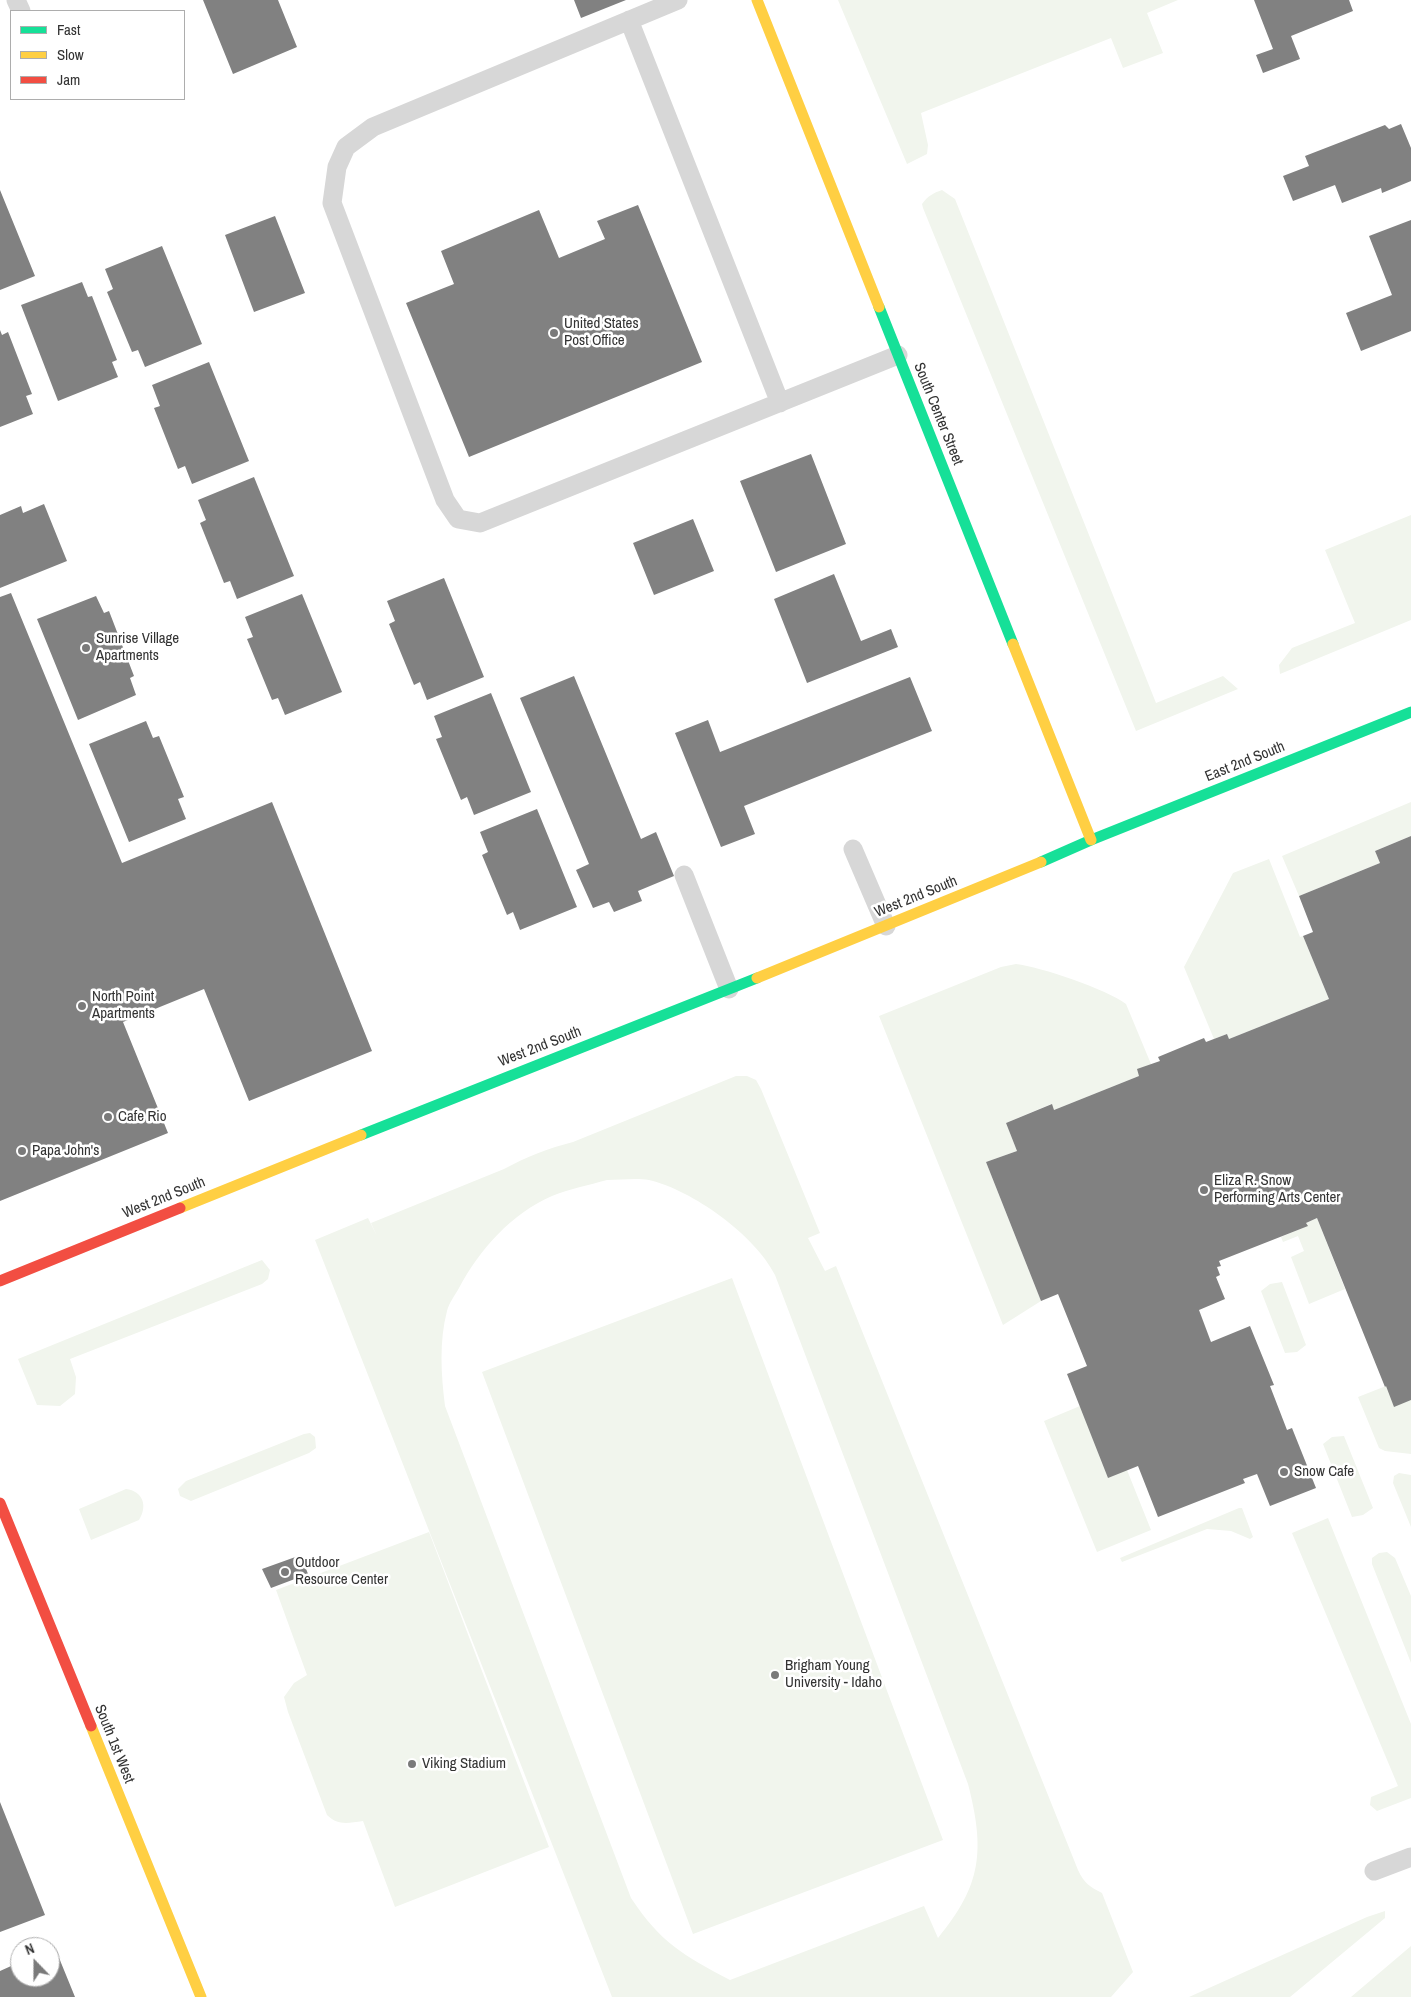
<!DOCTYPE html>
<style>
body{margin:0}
#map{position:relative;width:1411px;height:1997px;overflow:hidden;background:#fff;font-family:"Archivo Narrow",sans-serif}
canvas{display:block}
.legend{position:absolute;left:10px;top:10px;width:175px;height:90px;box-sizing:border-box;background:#fff;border:1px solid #adadad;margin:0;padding:6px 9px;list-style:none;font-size:15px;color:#333}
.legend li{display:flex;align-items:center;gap:10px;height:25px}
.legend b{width:25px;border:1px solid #adadad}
.north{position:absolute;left:10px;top:1937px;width:50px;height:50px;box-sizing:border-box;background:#fff;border:1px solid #adadad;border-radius:50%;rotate:338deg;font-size:14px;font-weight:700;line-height:20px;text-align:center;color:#333}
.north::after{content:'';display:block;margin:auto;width:18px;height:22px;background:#7a7a7a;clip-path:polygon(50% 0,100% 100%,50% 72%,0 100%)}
</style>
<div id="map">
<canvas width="1411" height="1997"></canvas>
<ul class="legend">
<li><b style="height:6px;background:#16e098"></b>Fast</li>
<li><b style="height:6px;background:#ffcf43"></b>Slow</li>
<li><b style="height:6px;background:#f24e42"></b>Jam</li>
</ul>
<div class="north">N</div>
</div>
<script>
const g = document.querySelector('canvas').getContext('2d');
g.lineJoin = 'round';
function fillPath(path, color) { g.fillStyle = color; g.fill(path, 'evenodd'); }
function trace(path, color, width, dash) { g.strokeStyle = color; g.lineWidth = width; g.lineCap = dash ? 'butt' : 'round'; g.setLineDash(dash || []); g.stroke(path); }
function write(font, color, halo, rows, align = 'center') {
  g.font = font + ' "Archivo Narrow",sans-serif'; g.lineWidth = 5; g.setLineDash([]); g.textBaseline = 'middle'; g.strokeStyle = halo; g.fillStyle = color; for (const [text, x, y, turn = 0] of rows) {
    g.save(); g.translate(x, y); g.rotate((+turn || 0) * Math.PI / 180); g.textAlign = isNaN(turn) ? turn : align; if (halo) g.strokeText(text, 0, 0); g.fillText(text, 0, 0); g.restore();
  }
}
const green = new Path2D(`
 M 838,0 L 1178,0 L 1147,13 L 1163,53 L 1123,68 L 1111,38 L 921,113 L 928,145 L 927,154 L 907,164 Z
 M 942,190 L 955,199 L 1156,703 L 1223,676 L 1238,689 L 1136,731 L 923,208 L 922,204 C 928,196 933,193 942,190 Z
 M 1411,515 L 1411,620 L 1280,674 L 1279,665 L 1292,648 L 1355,623 L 1325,550 Z
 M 1411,802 L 1411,836 L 1375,851 L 1380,863 L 1299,896 L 1282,856 Z
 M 1269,859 L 1300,937 L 1303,936 L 1329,999 L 1229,1039 L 1227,1034 L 1214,1039 L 1184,967 L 1233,873 Z
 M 1016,964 C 1041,967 1106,989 1126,1004 L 1151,1064 L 1139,1076 L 1054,1110 L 1051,1104 L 1006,1123 L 1017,1151 L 986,1162 L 1041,1301 L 1003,1325 L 879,1016 L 1001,967 Z
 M 736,1076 L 747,1076 L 756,1080 L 761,1089 L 820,1233 L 808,1238 L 825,1271 L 836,1266 L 1078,1870 C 1084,1883 1090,1887 1102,1893 L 1133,1972 L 1111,1997 L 612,1997 L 315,1240 L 368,1218 L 377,1236 L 371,1223 L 504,1169 C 526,1157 549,1148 573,1142 ZM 607,1180 C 620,1180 636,1178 649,1180 C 692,1190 755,1235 775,1275 L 968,1784 C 985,1850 982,1885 938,1938 L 924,1906 L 730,1980 C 683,1955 661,1943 631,1898 L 445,1406 C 441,1375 439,1341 447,1311 C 449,1303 455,1295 459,1288 C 480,1249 511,1214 552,1196 C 569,1189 589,1185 607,1180 Z
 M 1317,1218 L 1345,1289 L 1309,1304 L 1291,1257 L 1304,1251 L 1298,1236 L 1283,1242 L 1281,1237 L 1307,1226 L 1306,1223 Z
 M 262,1260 L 270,1270 L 268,1279 L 262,1284 L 70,1359 L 76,1377 L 75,1394 L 60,1406 L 37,1405 L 18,1359 Z
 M 732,1278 L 943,1840 L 693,1934 L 482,1372 Z
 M 1282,1282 L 1306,1345 L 1297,1352 L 1285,1353 L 1261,1291 L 1270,1284 Z
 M 1386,1386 L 1411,1400 L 1411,1454 L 1385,1451 L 1379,1448 L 1358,1397 Z
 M 1080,1406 L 1127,1470 L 1151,1530 L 1097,1552 L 1044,1421 Z
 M 310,1433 L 315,1437 L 316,1448 L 309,1453 L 191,1501 L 180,1496 L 178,1489 L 186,1481 L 304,1434 Z
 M 1344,1436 L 1373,1508 L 1363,1515 L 1352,1517 L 1323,1444 L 1332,1437 Z
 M 1399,1473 L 1411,1475 L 1411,1527 L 1393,1483 L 1394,1476 Z
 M 126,1489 C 143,1491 148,1506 139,1520 L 91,1540 L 79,1509 Z
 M 1239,1508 L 1242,1508 L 1253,1537 L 1250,1539 L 1231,1531 L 1207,1529 L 1122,1562 L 1120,1558 Z
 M 1328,1518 L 1411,1724 L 1411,1798 L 1377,1811 L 1370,1805 L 1371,1797 L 1398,1786 L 1292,1533 Z
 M 429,1532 L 549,1847 L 395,1907 L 363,1821 C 348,1823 338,1826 327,1815 L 288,1712 L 284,1697 L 294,1683 L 307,1675 L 276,1590 Z
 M 1387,1552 L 1395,1558 L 1411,1596 L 1411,1663 L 1372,1564 L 1372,1558 L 1379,1553 Z
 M 1385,1911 L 1385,1918 L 1290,1997 L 1189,1997 L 1367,1917 Z
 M 1411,1946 L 1411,1997 L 1351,1997 Z`);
const building = new Path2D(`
 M 203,0 L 278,0 L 297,47 L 233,74 Z
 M 574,0 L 626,0 L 581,18 Z
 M 1254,0 L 1349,0 L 1353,11 L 1291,36 L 1300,59 L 1263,73 L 1256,55 L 1273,49 Z
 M 1401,124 L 1411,148 L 1411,181 L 1382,193 L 1381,188 L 1342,203 L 1335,185 L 1293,201 L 1283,176 L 1309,166 L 1305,156 L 1385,125 L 1389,129 Z
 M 0,190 L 35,276 L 0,290 Z
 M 638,205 L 702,362 L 469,457 L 406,303 L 454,284 L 441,251 L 539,210 L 559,258 L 605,239 L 597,221 Z
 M 275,216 L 305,293 L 254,312 L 225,235 Z
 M 1411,220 L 1411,331 L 1361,351 L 1346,313 L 1392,295 L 1369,236 Z
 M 162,246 L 202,344 L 145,367 L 138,350 L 132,352 L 107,292 L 113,289 L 105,269 Z
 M 82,282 L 88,297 L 92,296 L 117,360 L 112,362 L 118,377 L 58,401 L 21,305 Z
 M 0,330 L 2,335 L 8,332 L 32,394 L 26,396 L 33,414 L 0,427 Z
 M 209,362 L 249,461 L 192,484 L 185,466 L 178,469 L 154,408 L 160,406 L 152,385 Z
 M 811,454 L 846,544 L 776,572 L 740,481 Z
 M 254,477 L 294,576 L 237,599 L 230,581 L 224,583 L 200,523 L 206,520 L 198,500 Z
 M 44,504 L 67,561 L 0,588 L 0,515 L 21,506 L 23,513 Z
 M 693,519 L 714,571 L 654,595 L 633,543 Z
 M 834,574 L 861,641 L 891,629 L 898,647 L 807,683 L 774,599 Z
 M 444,578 L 484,677 L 427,700 L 420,682 L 414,685 L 389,624 L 395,621 L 387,601 Z
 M 11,593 L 122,863 L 272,802 L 372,1051 L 249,1101 L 204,989 L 123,1022 L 168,1133 L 0,1201 L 0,597 Z
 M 302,594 L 342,692 L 285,715 L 278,698 L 272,700 L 247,639 L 253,637 L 245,617 Z
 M 96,596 L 104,613 L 109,611 L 134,676 L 130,678 L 136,695 L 78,720 L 37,619 Z
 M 574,676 L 641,839 L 656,832 L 674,876 L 638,891 L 642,901 L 614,912 L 609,902 L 593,908 L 576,870 L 589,864 L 520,698 Z
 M 910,677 L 932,731 L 744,806 L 755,834 L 721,847 L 675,733 L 708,720 L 720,752 Z
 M 491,693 L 531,792 L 474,815 L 467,797 L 461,800 L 436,739 L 442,737 L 434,716 Z
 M 146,721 L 153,738 L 159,736 L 184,797 L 178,799 L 186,819 L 129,842 L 89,744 Z
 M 537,809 L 577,907 L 520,930 L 513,912 L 507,915 L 482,855 L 488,852 L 480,832 Z
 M 1411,836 L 1411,1400 L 1394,1407 L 1386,1386 L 1385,1387 L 1317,1218 L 1306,1223 L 1308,1226 L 1219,1261 L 1221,1266 L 1217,1267 L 1220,1275 L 1216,1277 L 1225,1299 L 1199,1310 L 1211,1342 L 1250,1326 L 1274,1385 L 1270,1386 L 1287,1430 L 1292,1428 L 1316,1488 L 1270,1506 L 1257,1474 L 1243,1479 L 1245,1483 L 1158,1517 L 1138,1466 L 1108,1478 L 1067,1374 L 1087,1366 L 1058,1294 L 1041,1301 L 986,1162 L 1017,1151 L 1006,1123 L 1052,1104 L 1054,1110 L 1139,1076 L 1137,1069 L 1160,1061 L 1158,1057 L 1204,1038 L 1206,1042 L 1227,1034 L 1229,1039 L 1329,999 L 1303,936 L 1313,932 L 1299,896 L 1380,863 L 1375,851 Z
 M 301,1555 L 308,1574 L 271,1588 L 262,1569 Z
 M 0,1802 L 45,1915 L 0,1932 Z
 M 55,1948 L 75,1997 L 0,1997 L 0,1971 L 20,1962 L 20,1977 L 50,1977 L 50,1950 Z`);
const lane = new Path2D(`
 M 16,0 L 21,11
 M 678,0 L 373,127 L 346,147 L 337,167 L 332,203 L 445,500 L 458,519 L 480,523 L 898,355
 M 629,20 L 780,403
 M 853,849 L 886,926
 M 684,875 L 729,989
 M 1374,1871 L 1411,1857`);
const fast = new Path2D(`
 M 879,307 L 1013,644
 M 1041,862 L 1091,840 L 1411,712
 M 361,1135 L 757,978`);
const slow = new Path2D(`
 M 757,0 L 879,307
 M 1013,644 L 1091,840
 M 757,978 L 1041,862
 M 180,1208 L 361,1135
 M 91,1726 L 201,1997`);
const jam = new Path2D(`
 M 0,1281 L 180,1208
 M 0,1503 L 91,1726`);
const markers = [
 [554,333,5,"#7a7a7a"],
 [86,648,5,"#7a7a7a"],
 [82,1006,5,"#7a7a7a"],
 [108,1117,5,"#7a7a7a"],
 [22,1151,5,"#7a7a7a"],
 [1204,1190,5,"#7a7a7a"],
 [1284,1472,5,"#7a7a7a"],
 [285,1572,5,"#7a7a7a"],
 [775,1675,5,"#7a7a7a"],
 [412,1764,5,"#7a7a7a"]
];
const poiNames = [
 ["United States",564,324],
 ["Post Office",564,341],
 ["Sunrise Village",96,639],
 ["Apartments",96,656],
 ["North Point",92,997],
 ["Apartments",92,1014],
 ["Cafe Rio",118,1117],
 ["Papa John's",32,1151],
 ["Eliza R. Snow",1214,1181],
 ["Performing Arts Center",1214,1198],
 ["Snow Cafe",1294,1472],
 ["Outdoor",295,1563],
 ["Resource Center",295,1580],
 ["Brigham Young",785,1666],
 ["University - Idaho",785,1683],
 ["Viking Stadium",422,1764]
];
const streetNames = [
 ["South Center Street",938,414,68],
 ["East 2nd South",1245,762,-22],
 ["West 2nd South",916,897,-22],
 ["West 2nd South",540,1047,-21],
 ["West 2nd South",164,1198,-22],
 ["South 1st West",114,1744,68]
];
fillPath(green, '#f1f5ed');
fillPath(building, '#818181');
trace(lane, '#d7d7d7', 19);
trace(fast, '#16e098', 11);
trace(slow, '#ffcf43', 11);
trace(jam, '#f24e42', 11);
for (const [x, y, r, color] of markers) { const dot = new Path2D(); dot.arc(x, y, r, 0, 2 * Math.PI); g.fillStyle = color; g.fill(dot); trace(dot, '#fff', 2); }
write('15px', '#333', '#fff', poiNames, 'left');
write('15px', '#333', '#fff', streetNames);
</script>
